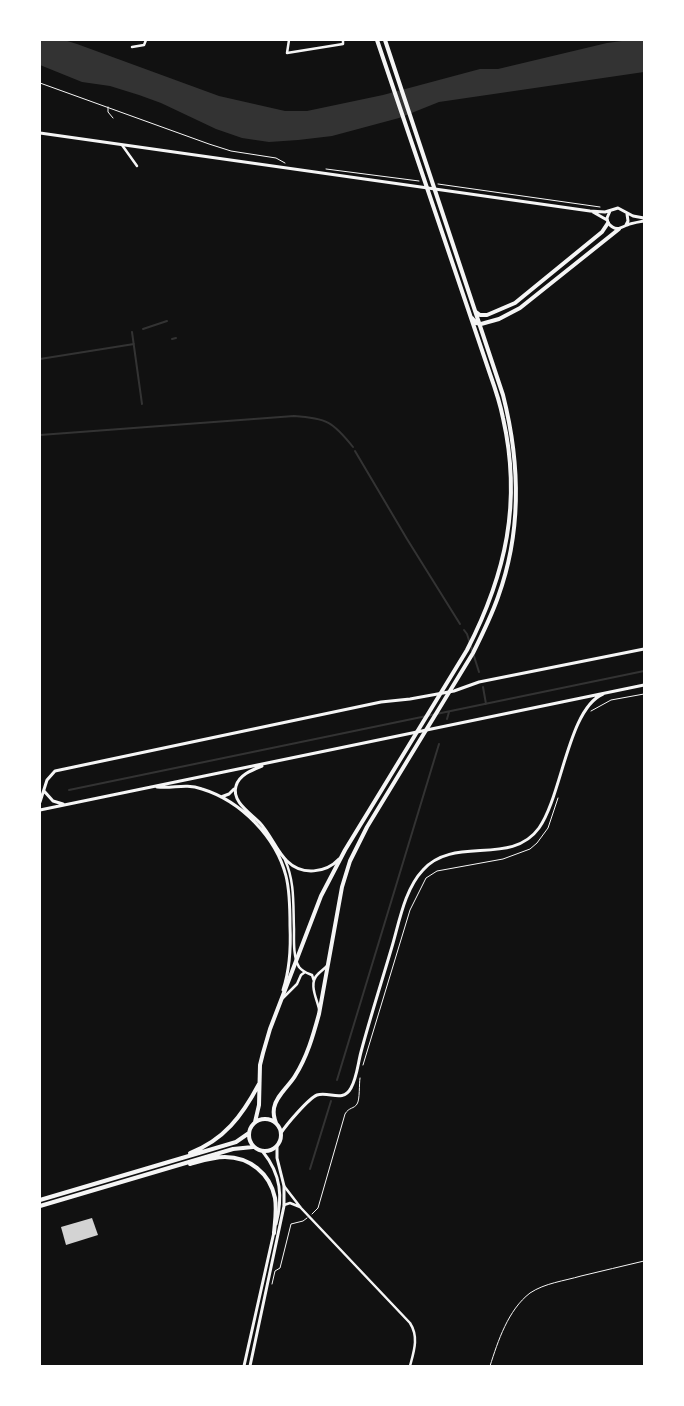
<!DOCTYPE html>
<style>
body{margin:0}
#map{position:relative;width:684px;height:1406px;overflow:hidden;background:#111;font-family:Barlow,sans-serif}
canvas{display:block}
.frame{position:absolute;inset:0;border:41px solid #fff;pointer-events:none}
</style>
<div id="map">
<canvas width="684" height="1406"></canvas>
<div class="frame"></div>
</div>
<script>
const g = document.querySelector('canvas').getContext('2d');
g.lineJoin = 'round';
function fillPath(path, color) { g.fillStyle = color; g.fill(path, 'evenodd'); }
function trace(path, color, width, dash) { g.strokeStyle = color; g.lineWidth = width; g.lineCap = dash ? 'butt' : 'round'; g.setLineDash(dash || []); g.stroke(path); }
const water = new Path2D(`
 M 40,40 L 64,40 L 77,44 L 219,96 L 285,111 L 307,111 L 383,95 L 480,69 L 498,69 L 607,43 L 629,40 L 644,40 L 644,72 L 439,102 L 399,118 L 332,136 L 298,140 L 269,142 L 242,138 L 216,129 L 161,103 L 139,95 L 110,86 L 82,82 L 40,65 Z`);
const stream = new Path2D(`
 M 143,329 L 167,321
 M 132,332 L 142,404
 M 172,339 L 176,338
 M 40,359 L 134,344
 M 40,435 L 294,416 C 327,418 333,422 353,447
 M 355,451 L 407,539 L 460,624
 M 464,630 L 467,634 L 479,672
 M 483,687 L 486,704
 M 447,719 L 449,712
 M 69,790 L 644,671
 M 337,1080 L 439,744
 M 310,1169 L 331,1101`);
const building = new Path2D(`
 M 92,1218 L 98,1235 L 66,1245 L 61,1227 Z`);
const path = new Path2D(`
 M 40,83 L 209,144 L 231,151 L 276,158 L 285,163
 M 108,107 L 108,112 L 113,118
 M 326,169 L 419,181
 M 438,184 L 600,207
 M 591,711 L 611,700 L 644,694
 M 363,1065 L 410,910 L 426,878 L 437,871 L 503,859 L 530,849 L 537,843 L 548,828 L 558,798
 M 312,1214 L 318,1208 L 345,1114 C 349,1107 354,1109 357,1104 C 360,1100 359,1084 360,1078
 M 272,1284 L 275,1271 L 280,1268 L 291,1224 L 303,1221 L 307,1218`);
const service = new Path2D(`
 M 490,1366 C 498,1341 508,1310 530,1293 C 545,1283 564,1281 581,1276 C 602,1271 623,1266 644,1261`);
const minor = new Path2D(`
 M 289,40 L 287,53 L 343,44 L 343,40
 M 132,47 L 144,45 L 146,40
 M 122,145 L 137,166
 M 285,860 C 295,882 293,905 294,929 C 294,940 293,957 299,967 C 303,972 307,973 312,975 L 314,981
 M 283,998 L 297,984 L 301,975 L 305,972
 M 319,1009 C 317,999 308,983 318,974 C 321,971 324,969 327,966
 M 284,1186 L 301,1208 L 410,1323 C 419,1337 414,1351 410,1366
 M 284,1205 L 290,1203 L 300,1207`);
const tertiary = new Path2D(`
 M 40,133 L 590,211 L 605,212 L 618,208 L 633,216 L 644,218
 M 610,211 L 607,218 L 608,223 C 615,231 619,229 627,225 C 632,223 639,222 644,221
 M 593,212 L 607,220
 M 626,225 L 628,221 L 627,214
 M 262,766 C 252,770 239,775 236,786 C 231,802 252,814 260,823 C 271,835 277,852 287,861 C 302,876 326,873 339,859
 M 157,787 C 174,789 184,783 202,789 C 241,801 276,837 286,876 C 290,892 290,909 290,926 C 291,948 290,969 283,990
 M 44,791 L 53,801 L 63,804
 M 221,797 L 229,794 L 234,789
 M 40,802 L 47,780 L 55,771 L 381,702 L 410,699 L 454,691 L 479,682 L 644,649
 M 40,810 L 644,685
 M 281,1133 C 286,1125 309,1098 317,1095 C 329,1091 343,1103 351,1088 C 357,1077 358,1063 361,1052 C 370,1018 381,984 391,950 C 399,924 404,890 423,870 C 454,835 511,867 539,828 C 562,796 568,709 603,694
 M 263,1152 C 281,1174 283,1197 276,1224
 M 244,1366 L 274,1232
 M 250,1366 L 284,1206 L 284,1186 L 277,1158 L 277,1146`);
const primary = new Path2D(`
 M 476,312 L 480,315 L 487,315 L 515,303 L 602,232 L 608,223
 M 472,318 L 476,323 L 481,324 L 499,319 L 520,308 L 619,229
 M249 1135a16 16 0 1 1 32 0a16 16 0 1 1-32 0Z
 M 255,1122 L 259,1105 L 260,1065 L 263,1053 L 270,1029 L 321,896 L 345,850 L 467,650 C 506,574 522,502 503,418 C 500,403 495,388 490,374 L 377,40
 M 276,1123 C 274,1118 273,1114 274,1108 C 276,1096 289,1086 295,1076 C 307,1057 313,1036 319,1014 L 342,887 L 350,861 L 367,827 L 473,653 C 482,635 491,617 498,597 C 522,531 520,462 503,395 L 385,40
 M 190,1153 C 224,1140 242,1116 259,1084
 M 190,1164 C 201,1161 213,1157 225,1157 C 249,1157 270,1173 275,1198 C 277,1209 275,1221 274,1233
 M 40,1200 L 226,1145 L 236,1142 L 249,1133
 M 40,1206 L 233,1149 L 253,1147`);
fillPath(water, '#333');
trace(stream, '#333', 2);
fillPath(building, '#d3d3d3');
trace(path, '#f5f5f5', 1);
trace(service, '#f5f5f5', 1);
trace(minor, '#f5f5f5', 2.5);
trace(tertiary, '#f5f5f5', 3);
trace(primary, '#f5f5f5', 4);
</script>
